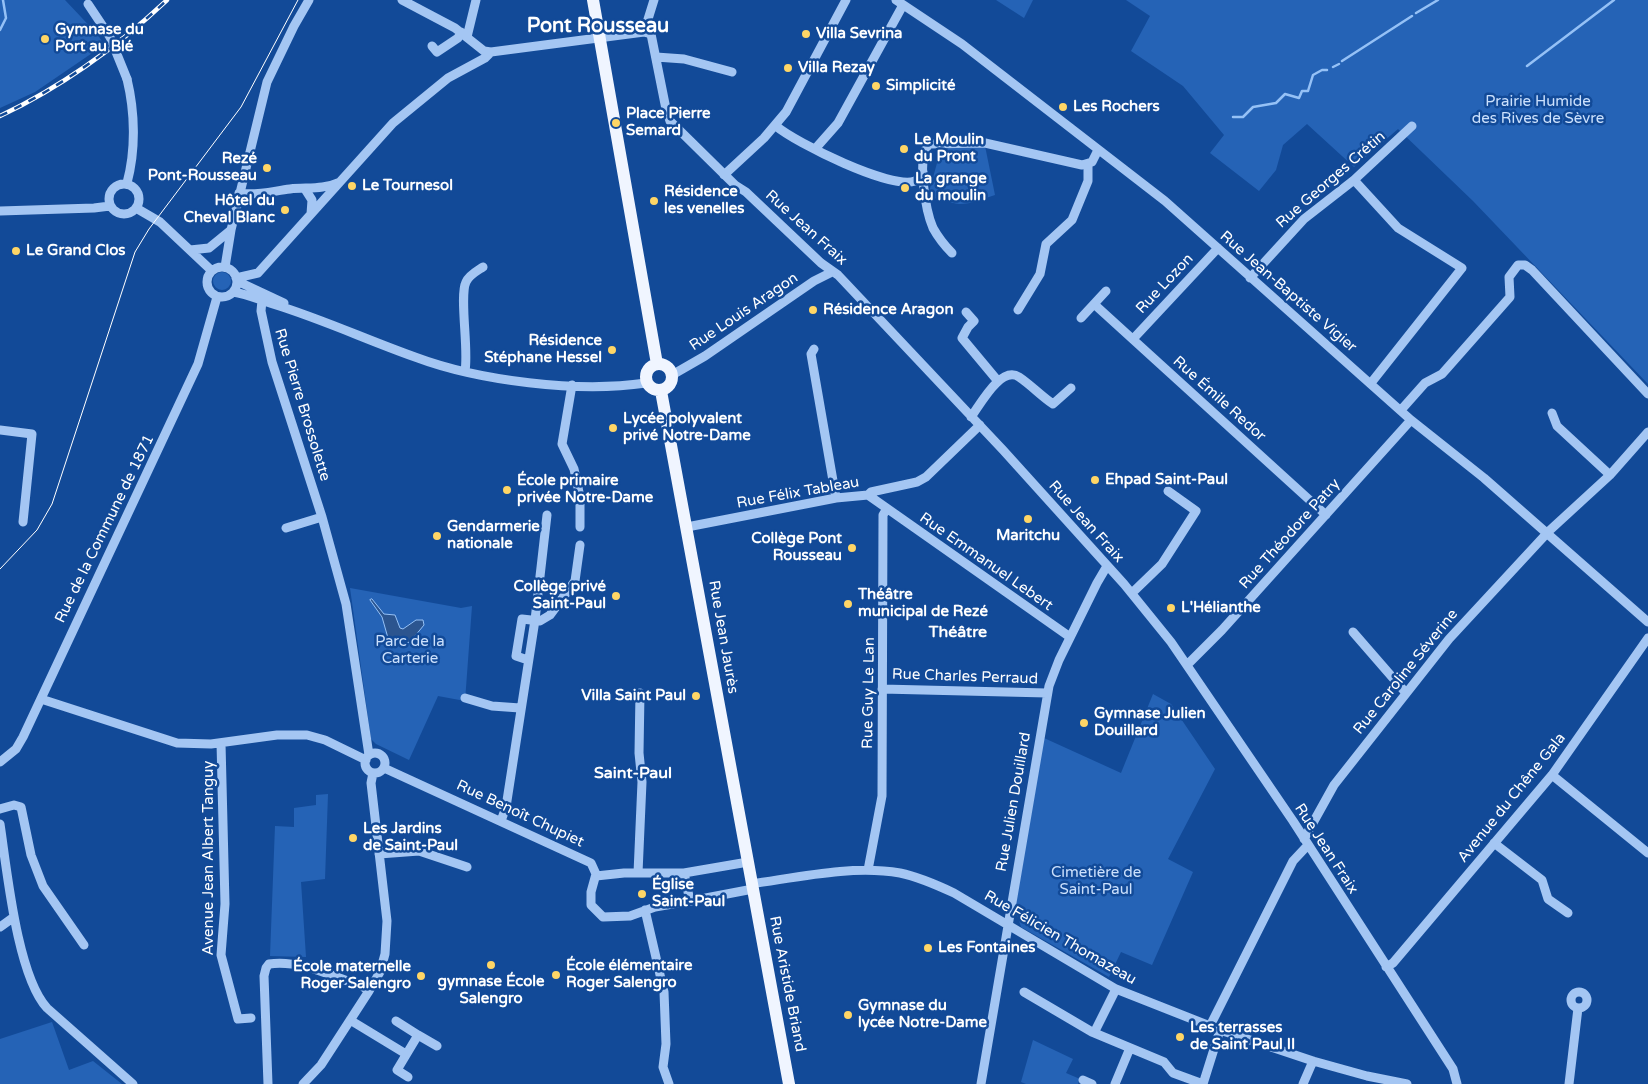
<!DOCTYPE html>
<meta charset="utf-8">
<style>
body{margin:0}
canvas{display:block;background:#124a98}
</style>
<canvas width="1648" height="1084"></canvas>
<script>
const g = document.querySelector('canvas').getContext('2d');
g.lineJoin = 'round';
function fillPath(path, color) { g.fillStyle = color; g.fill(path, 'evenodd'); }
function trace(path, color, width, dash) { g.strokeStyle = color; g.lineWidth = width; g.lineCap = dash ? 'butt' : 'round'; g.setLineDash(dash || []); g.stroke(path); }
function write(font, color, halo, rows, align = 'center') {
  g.font = font + ' "Varela Round",sans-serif'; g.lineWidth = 5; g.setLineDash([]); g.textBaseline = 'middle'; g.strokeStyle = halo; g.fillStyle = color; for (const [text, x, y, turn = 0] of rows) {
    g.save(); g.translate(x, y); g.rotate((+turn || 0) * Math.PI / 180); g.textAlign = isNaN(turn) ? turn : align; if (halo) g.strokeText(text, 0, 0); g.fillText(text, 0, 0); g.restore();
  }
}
const green = new Path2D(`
 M 0,0 L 65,0 L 98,35 L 104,45 L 35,92 L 0,108 Z
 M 996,0 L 1033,0 L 1024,18 Z
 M 1126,0 L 1648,0 L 1648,384 L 1473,201 L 1398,129 L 1354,167 L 1307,124 L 1283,145 L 1276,170 L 1259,191 L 1210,153 L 1224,135 L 1183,86 L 1131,51 L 1150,16 Z
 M 985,146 L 995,195 C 983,199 971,204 959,204 C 948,203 938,196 927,199 L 939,156 L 950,147 Z
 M213 281a9 9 0 1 1 18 0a9 9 0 1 1-18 0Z
 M 350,588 L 461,608 L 472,606 L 465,701 L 438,696 L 409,760 L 376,744 L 371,739 Z
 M 1153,694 L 1171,704 L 1215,769 L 1168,859 L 1193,872 L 1152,965 L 1121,952 L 1109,977 L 1021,927 L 1015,908 L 1044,738 L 1121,773 Z
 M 328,794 L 325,879 L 301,882 L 306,957 L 270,956 L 275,826 L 294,827 L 294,808 L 316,805 L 316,795 Z
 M 52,1022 L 69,1070 L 93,1061 L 122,1084 L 0,1084 L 0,1039 Z
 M 1033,1040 L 1073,1059 L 1066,1073 L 1080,1079 L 1078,1084 L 1026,1084 L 1021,1082 Z`);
const water = new Path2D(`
 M 372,599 L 384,614 L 395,615 L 400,628 L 403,629 L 416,620 L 423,620 L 424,625 L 410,642 L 397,645 L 388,638 L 382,617 L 370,600 Z`);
const stream = new Path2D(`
 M 1416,13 L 1438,0
 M 0,30 L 6,18 L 3,0
 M 1342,61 L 1412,16
 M 1527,66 L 1614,0
 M 1333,67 L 1339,64
 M 1233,117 L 1243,117 L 1253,107 L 1276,103 L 1285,94 L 1299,98 L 1302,91 L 1308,91 L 1313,75 L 1322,70 L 1327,70`);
const minor = new Path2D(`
 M 402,0 L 455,28 L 484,51 L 491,52
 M 896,0 L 962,44 L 1165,201 L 1411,420 L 1484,478 L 1648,622
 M 644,32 L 654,0
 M 467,37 L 476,0
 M 432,46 L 437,52 L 458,38 L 461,32
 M 656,57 L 684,59 L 732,72
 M 127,79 C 135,112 136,150 127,183
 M 776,126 C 796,143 891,190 915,181 C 919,179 921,176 923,172
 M 815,149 L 838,123 L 903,5
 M 724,175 L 764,138 L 786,112 L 846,0
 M 1354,180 L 1398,228 L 1462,268 L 1371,383
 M109 199a15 15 0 1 1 30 0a15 15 0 1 1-30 0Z
 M 305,189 L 312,200 L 311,214
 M 239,193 C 256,196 273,191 290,189 C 308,187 322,190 340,182
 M 136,208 L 160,222 L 212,271
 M 0,211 L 94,208 L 110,206
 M 190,250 L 209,248 L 231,230
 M 952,253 C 945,246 938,237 933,228 C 926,212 916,157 929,144 L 985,143 L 1082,165 L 1092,162 L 1098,150
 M207 282a15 15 0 1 1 30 0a15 15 0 1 1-30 0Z
 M 225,267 L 231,230 L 267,82 L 294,26 L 309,0
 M 236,278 L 258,273 L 393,123 L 448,78 L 485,58 L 491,52 L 644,32 L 651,34 L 666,109 L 670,121 L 735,185 L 746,192 L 821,263 L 838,275 L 1003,450 L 1124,584 L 1171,642 L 1293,821 L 1453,1069 L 1457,1084
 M 1250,278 L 1304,219 L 1354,180 L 1412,126
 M 237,281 L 284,303
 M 233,292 C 247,294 260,300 273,304 C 322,319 367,340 415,357 C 479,381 578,393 646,383
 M 262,300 L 261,311 L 272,362 L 322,517 L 346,604 L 369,755
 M 1094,304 L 1326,515
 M 1018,310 L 1040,274 L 1046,244 L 1072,220 L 1088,181 L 1088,165
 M 966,312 L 974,321 L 968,327 L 962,338 L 997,380
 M 1081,318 L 1106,291
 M 1133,339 L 1218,248
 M 814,349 L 811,354 L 836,498
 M 465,371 C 469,349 459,296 466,282 C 469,275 477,271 483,267
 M 672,375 L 705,356 L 814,281 L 832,272
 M 572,385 L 562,444 L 574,469 L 580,497 L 580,527
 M 1401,410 L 1425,383 L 1442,374 L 1510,297 L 1509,277 L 1518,265 L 1525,265 L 1532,270 L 1648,394
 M 1552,413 L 1557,426 L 1610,475
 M 971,417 C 980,405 1001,365 1019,377 C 1031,385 1041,396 1053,404 L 1071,388
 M 0,430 L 32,434 L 23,522
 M 868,495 L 1070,637
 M 687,527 L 836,498 L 868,495 L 871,492 L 917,482 L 926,477 L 980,425
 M 286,528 L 322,517
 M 1132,593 L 1162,564 L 1196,511 L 1168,491
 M 1353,632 L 1406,693
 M 528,660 L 516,656 L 522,619 L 540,621 L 550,615 L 575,581 L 580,545
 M 1187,665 L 1222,630 L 1411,420
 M 882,689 L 1047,693
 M 465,698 L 492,706 L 520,708
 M 41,699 L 177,743 L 211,744 L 277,735 L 307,735 L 325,740 L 366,760
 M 221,743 L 225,904 L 221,955 L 238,1019 L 251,1018
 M365 763a10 10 0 1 1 20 0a10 10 0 1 1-20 0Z
 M 0,762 L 16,749 L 23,737 L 198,364 L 217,297
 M 384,768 L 591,863 L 596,874 L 591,892 L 591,905 L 603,917 L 630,916 L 655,907 L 690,901
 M 1552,775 L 1648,853
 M 0,809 L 14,805 L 21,807 L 31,855 L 43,886 L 84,945
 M 501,821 L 506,807 L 535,620 L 547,515
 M 0,824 C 7,870 17,975 47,1008 L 133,1084
 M 1304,839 L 1334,785 L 1449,639 L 1549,531 L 1610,475 L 1648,432
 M 1494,843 L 1542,880 L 1548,899 L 1568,913
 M 379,854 L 419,851 L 467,867
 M 748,862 L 684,873 L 690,901 L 753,889
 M 868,870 L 882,796 L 883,515 L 886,510
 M 638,873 L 642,782 L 639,753 L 640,693
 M 596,876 L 624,873 L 684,873
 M 751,884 C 800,877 852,865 900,873 C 919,877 937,885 954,893 L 1116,989 L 1220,1030 L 1313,1061 L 1367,1076 L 1407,1084
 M 645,910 L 664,992 L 666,1044 L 663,1067 L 669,1084
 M 0,927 L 14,917
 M 1386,967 L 1393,963 L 1552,775 L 1648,638
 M1571 1000a8 8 0 1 1 16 0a8 8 0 1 1-16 0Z
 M 1024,992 L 1092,1032 L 1164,1062 L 1173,1073 L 1203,1084
 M 350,1020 L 406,1054
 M 396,1021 L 418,1035
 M 1210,1026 L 1293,861 L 1308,845
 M 1094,1033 L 1116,989
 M 408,1077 L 397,1070 L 418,1035 L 437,1046
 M 1083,1080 L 1092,1084
 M 268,1084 L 264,976 L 266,968 L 269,964 C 299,959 334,977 362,986 L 369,991
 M 303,1084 L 321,1065 L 369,991 L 380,972 L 385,954 L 387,921 L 371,783 L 373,773
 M 981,1084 L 1049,686 L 1059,660 L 1097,583 L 1107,566
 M 1115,1084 L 1130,1048
 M 1203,1084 L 1220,1030
 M 1303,1084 L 1313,1061
 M 1569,1084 L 1578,1008`);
const major = new Path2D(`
 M 593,0 L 657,364
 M646 377a13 13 0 1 1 26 0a13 13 0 1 1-26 0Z
 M 661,391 L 789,1084`);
const tram = new Path2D(`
 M 0,569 L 37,530 L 52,504 L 135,252 L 149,229 L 241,107 L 298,0`);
const rail = new Path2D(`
 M 0,116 C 61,87 118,46 167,0`);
const minorBridge = new Path2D(`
 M 88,4 L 110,37 L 127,79`);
const markers = [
 [806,34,5,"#ffd666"],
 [45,39,5,"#ffd666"],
 [788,68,5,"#ffd666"],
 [876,86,5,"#ffd666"],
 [1063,107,5,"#ffd666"],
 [616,123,5,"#ffd666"],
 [904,149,5,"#ffd666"],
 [267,168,5,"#ffd666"],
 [352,186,5,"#ffd666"],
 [905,188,5,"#ffd666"],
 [654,201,5,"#ffd666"],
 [285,210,5,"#ffd666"],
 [16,251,5,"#ffd666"],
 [813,310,5,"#ffd666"],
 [612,350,5,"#ffd666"],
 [613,428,5,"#ffd666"],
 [1095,480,5,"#ffd666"],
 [507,490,5,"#ffd666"],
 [1028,519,5,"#ffd666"],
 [437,536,5,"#ffd666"],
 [852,548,5,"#ffd666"],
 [616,596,5,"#ffd666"],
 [848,604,5,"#ffd666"],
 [1171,608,5,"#ffd666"],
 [696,696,5,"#ffd666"],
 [1084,723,5,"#ffd666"],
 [353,838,5,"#ffd666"],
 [642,894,5,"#ffd666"],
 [928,948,5,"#ffd666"],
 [491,965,5,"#ffd666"],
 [556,975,5,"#ffd666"],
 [421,976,5,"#ffd666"],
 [848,1015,5,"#ffd666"],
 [1180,1037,5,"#ffd666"]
];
const poiNames = [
 ["Gymnase du",55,30],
 ["Port au Blé",55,47],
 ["Villa Sevrina",816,34],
 ["Villa Rezay",798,68],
 ["Simplicité",886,86],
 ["Les Rochers",1073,107],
 ["Place Pierre",626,114],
 ["Semard",626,131],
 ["Le Moulin",914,140],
 ["du Pront",914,157],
 ["Rezé",257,159,"right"],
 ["Pont-Rousseau",257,176,"right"],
 ["La grange",915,179],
 ["du moulin",915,196],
 ["Le Tournesol",362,186],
 ["Résidence",664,192],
 ["les venelles",664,209],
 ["Hôtel du",275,201,"right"],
 ["Cheval Blanc",275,218,"right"],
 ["Le Grand Clos",26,251],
 ["Résidence Aragon",823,310],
 ["Résidence",602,341,"right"],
 ["Stéphane Hessel",602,358,"right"],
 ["Lycée polyvalent",623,419],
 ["privé Notre-Dame",623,436],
 ["Ehpad Saint-Paul",1105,480],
 ["École primaire",517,481],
 ["privée Notre-Dame",517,498],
 ["Gendarmerie",447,527],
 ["nationale",447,544],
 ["Maritchu",1028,536,"center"],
 ["Collège Pont",842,539,"right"],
 ["Rousseau",842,556,"right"],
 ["Collège privé",606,587,"right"],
 ["Saint-Paul",606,604,"right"],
 ["Théâtre",858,595],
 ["municipal de Rezé",858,612],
 ["L'Hélianthe",1181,608],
 ["Villa Saint Paul",686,696,"right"],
 ["Gymnase Julien",1094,714],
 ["Douillard",1094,731],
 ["Les Jardins",363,829],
 ["de Saint-Paul",363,846],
 ["Église",652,885],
 ["Saint-Paul",652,902],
 ["Les Fontaines",938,948],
 ["École élémentaire",566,966],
 ["Roger Salengro",566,983],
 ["École maternelle",411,967,"right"],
 ["Roger Salengro",411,984,"right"],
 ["gymnase École",491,982,"center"],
 ["Salengro",491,999,"center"],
 ["Gymnase du",858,1006],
 ["lycée Notre-Dame",858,1023],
 ["Les terrasses",1190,1028],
 ["de Saint Paul II",1190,1045]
];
const parkNames = [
 ["Prairie Humide",1538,102],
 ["des Rives de Sèvre",1538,119],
 ["Parc de la",410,642],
 ["Carterie",410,659],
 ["Cimetière de",1096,873],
 ["Saint-Paul",1096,890]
];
const streetNames = [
 ["Rue Georges Crétin",1331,180,-41],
 ["Rue Jean Fraix",806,228,42],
 ["Rue Lozon",1165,284,-47],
 ["Rue Jean-Baptiste Vigier",1288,292,41],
 ["Rue Louis Aragon",744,312,-34],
 ["Rue Émile Redor",1219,399,42],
 ["Rue Pierre Brossolette",302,405,73],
 ["Rue Félix Tableau",798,493,-10],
 ["Rue Jean Fraix",1086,522,48],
 ["Rue de la Commune de 1871",105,529,-64],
 ["Rue Théodore Patry",1290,534,-48],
 ["Rue Emmanuel Lebert",986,562,35],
 ["Rue Jean Jaurès",723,637,80],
 ["Rue Caroline Séverine",1406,672,-51],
 ["Rue Charles Perraud",965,677,2],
 ["Rue Guy Le Lan",869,693,-89],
 ["Avenue du Chêne Gala",1512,798,-51],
 ["Rue Julien Douillard",1014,802,-80],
 ["Rue Benoît Chupiet",520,814,25],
 ["Rue Jean Fraix",1326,849,57],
 ["Avenue Jean Albert Tanguy",209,858,-90],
 ["Rue Félicien Thomazeau",1060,938,30],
 ["Rue Aristide Briand",787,984,79]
];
const neighbourhoodNames = [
 ["Théâtre",958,633],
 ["Saint-Paul",633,774]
];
const districtNames = [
 ["Pont Rousseau",598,27]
];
fillPath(green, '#2563b6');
fillPath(water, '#2c558f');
trace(water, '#95c1f6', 1);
trace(stream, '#95c1f6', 2.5);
trace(minor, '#a4c6f3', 9);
trace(major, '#f0f5ff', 12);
trace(tram, '#fff', 1);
trace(rail, '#fff', 4.5);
trace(rail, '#124a98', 2.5, [8]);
trace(minorBridge, '#a4c6f3', 9);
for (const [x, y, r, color] of markers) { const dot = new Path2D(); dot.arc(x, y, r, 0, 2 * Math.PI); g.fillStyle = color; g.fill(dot); trace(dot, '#124a98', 2); }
write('bold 15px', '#fff', '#124a98', poiNames, 'left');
write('15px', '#cce1fd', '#124a98', parkNames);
write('15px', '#fff', '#124a98', streetNames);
write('bold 16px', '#fff', '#124a98', neighbourhoodNames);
write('bold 20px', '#fff', '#124a98', districtNames);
</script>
